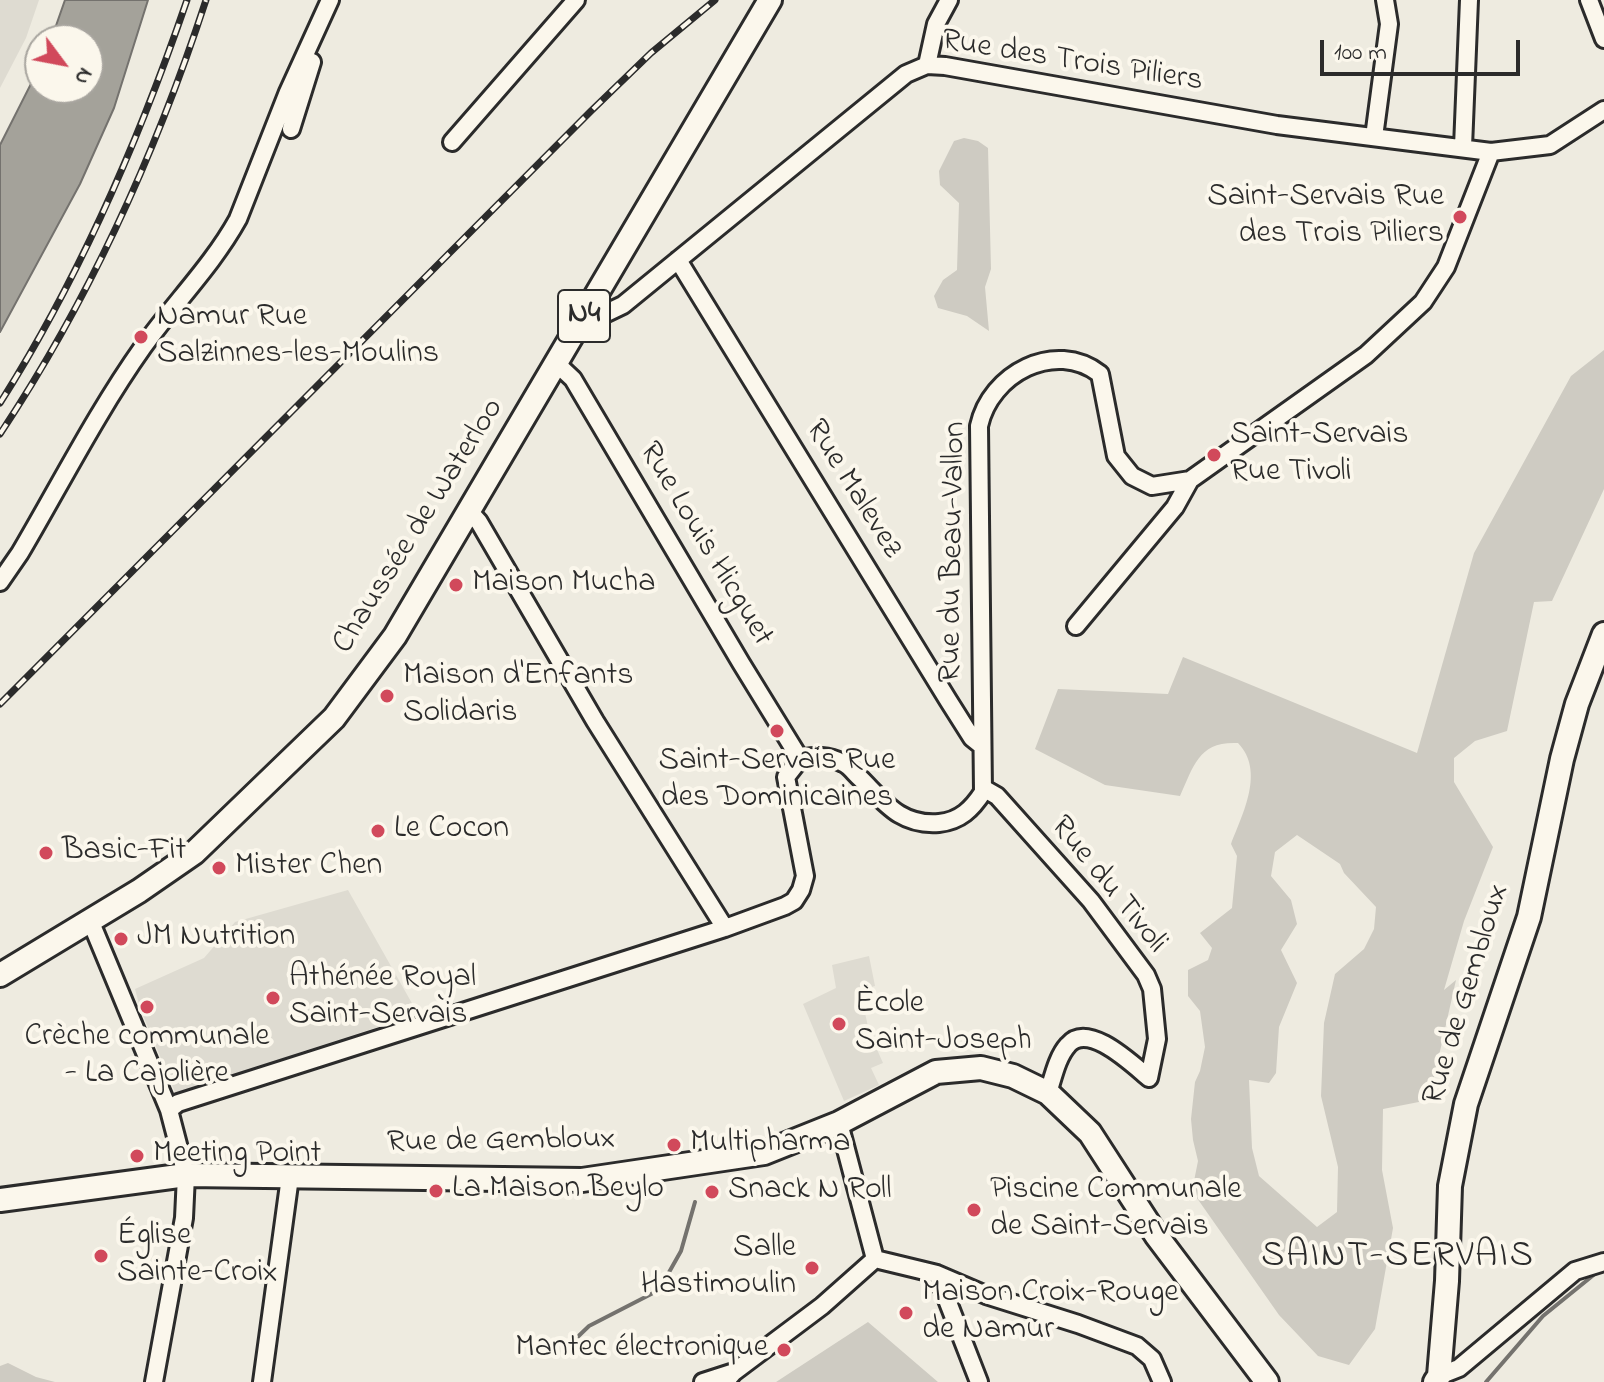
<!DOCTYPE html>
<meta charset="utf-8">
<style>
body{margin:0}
#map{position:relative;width:1604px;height:1382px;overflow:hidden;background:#eeebe0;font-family:"Indie Flower",sans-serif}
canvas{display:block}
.north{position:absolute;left:24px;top:24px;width:80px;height:80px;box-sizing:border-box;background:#fbf7ec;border:2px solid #a8a59f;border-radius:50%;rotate:122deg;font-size:22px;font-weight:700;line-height:32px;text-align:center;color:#2b2b2b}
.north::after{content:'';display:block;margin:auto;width:28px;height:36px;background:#d1495b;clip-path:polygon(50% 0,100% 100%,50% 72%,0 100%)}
.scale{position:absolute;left:1320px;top:40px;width:200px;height:36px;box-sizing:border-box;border:4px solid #2b2b2b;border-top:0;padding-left:10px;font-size:24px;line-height:28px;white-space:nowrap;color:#2b2b2b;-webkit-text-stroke:6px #fbf7ec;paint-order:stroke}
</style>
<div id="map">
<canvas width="1604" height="1382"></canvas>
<div class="north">N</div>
<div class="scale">100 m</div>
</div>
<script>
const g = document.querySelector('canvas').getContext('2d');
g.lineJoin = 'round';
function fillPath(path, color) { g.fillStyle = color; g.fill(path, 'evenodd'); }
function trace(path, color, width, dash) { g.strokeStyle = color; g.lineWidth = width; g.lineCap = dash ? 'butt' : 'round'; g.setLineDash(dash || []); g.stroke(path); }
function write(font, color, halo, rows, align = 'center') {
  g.font = font + ' "Indie Flower",sans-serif'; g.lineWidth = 8; g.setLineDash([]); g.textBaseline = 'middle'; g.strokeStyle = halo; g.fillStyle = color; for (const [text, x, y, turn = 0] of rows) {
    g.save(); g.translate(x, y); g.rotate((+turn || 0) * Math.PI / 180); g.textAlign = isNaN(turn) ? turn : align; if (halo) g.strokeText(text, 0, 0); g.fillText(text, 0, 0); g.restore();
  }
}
const built = new Path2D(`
 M 0,0 L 39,0 L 26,38 L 0,88 Z
 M 348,890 L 418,1014 L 295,1054 L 296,1060 L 177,1097 L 140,1008 L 135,989 L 204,958 L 235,922 Z
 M 869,956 L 875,986 L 860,990 L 872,1045 L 875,1045 L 883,1063 L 871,1068 L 879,1085 L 844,1101 L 803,1004 L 836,988 L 832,965 Z`);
const green = new Path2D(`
 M 964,138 L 978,141 L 988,148 L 991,269 L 985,287 L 989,331 L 967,316 L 938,308 L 934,296 L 943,280 L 957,270 L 959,203 L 940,185 L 939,171 L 954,141 Z
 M 1604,350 L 1604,489 L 1552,601 L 1534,602 L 1507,731 L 1475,741 L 1454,758 L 1454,782 L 1493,847 L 1464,921 L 1444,990 L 1456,980 L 1429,1100 L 1383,1109 L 1382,1170 L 1393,1228 L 1375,1329 L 1349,1365 L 1318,1356 L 1279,1315 L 1192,1191 L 1198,1161 L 1193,1140 L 1191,1119 L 1195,1082 L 1200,1071 L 1205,1047 L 1200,1011 L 1188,996 L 1188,970 L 1208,960 L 1212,948 L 1200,933 L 1232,908 L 1237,856 L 1231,844 C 1243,813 1265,771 1238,743 C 1199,741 1194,765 1180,796 L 1105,785 L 1035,749 L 1058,689 L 1168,694 L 1183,657 L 1417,753 L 1474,553 L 1571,376 ZM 1297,835 L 1340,864 L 1344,873 L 1376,907 L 1374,929 L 1364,949 L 1335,974 L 1324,1023 L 1321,1096 L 1338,1167 L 1337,1212 L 1317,1227 L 1259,1176 L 1252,1148 L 1249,1080 L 1269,1083 L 1276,1073 L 1279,1027 L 1297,983 L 1281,950 L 1297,924 L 1291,900 L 1271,876 L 1275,852 Z
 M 868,1322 L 938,1382 L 776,1382 Z
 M 8,1363 L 36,1377 L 55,1382 L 0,1382 L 0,1366 Z`);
const water = new Path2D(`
 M 65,0 L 148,0 L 114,108 L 80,184 L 0,332 L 0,145 L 40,66 L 40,88 L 88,88 L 88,40 L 51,40 Z`);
const stream = new Path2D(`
 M 563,1351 L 589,1326 L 659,1290 L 681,1251 L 695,1202
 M 1486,1382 L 1543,1316 L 1596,1273`);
const minor = new Path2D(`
 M 1589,0 L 1604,39
 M 927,65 L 936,24 L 949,0
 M 291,129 L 312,62
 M 1374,137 L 1389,24 L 1385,0
 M 452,142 L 576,0
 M 1463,147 L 1469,0
 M 678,260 L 948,700 L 972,738 L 982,746
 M 586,313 L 598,317 L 623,305 L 906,74 L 927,65 L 945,66 L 1277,125 L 1491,152
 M 556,363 L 573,379 L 741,663 L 800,759
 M 469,511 L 479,522 L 595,721 L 725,928
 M 0,582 L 20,553 C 60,485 97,412 143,347 C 174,303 212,266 238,219 L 288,92 L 330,0
 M 1076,626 L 1175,507 L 1190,480
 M 800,759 C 816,756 828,755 843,763 C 850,766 855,774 861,779 C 885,803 901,826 939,823 C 960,821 972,809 983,792 L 979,426 C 990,374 1055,339 1100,374 L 1116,456 L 1132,476 L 1152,486 L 1190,480 L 1366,355 L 1423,302 L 1446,267 L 1491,152 L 1550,145 L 1604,110
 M 983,788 L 997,796 L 1091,901 L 1146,975 L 1152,989 L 1157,1039 L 1149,1078 C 1132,1064 1088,1021 1068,1045 C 1057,1057 1053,1078 1048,1093
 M 90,920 L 169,1110 L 186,1175 L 184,1218 L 154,1382
 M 169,1110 L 178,1103 L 725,928 L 785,906 L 794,901 L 801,890 L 805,876 L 786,777 L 800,759
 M 839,1123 L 875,1259
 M 875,1259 L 937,1274 L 986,1295 L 1078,1324 L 1137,1346 L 1152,1359 L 1162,1382
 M 937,1274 L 979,1382
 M 1439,1376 L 1459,1368 L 1575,1271 L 1604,1262
 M 262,1382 L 290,1177
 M 703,1382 L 734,1372
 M 725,1382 L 734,1372 L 822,1306 L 875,1259`);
const major = new Path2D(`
 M 0,975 L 139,891 L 194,853 L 334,718 L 395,636 L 770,0
 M 0,1200 L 186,1175 L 582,1180 L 764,1153 L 839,1123 L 936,1072 L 981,1068 L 1013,1076 L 1048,1093 L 1090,1133 L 1156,1235 L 1267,1382
 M 1435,1382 L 1439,1376 L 1447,1281 L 1450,1186 L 1466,1104 L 1529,917 L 1562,759 L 1577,704 L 1604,634`);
const rail = new Path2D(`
 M 0,403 C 80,277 139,140 187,0
 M 0,434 C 89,300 156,153 206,0
 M 0,704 L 591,111 L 651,53 L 715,0`);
const markers = [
 [1460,217,8,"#d1495b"],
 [141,337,8,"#d1495b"],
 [1214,455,8,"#d1495b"],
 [456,585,8,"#d1495b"],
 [387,696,8,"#d1495b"],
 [777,731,8,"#d1495b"],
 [378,831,8,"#d1495b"],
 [46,853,8,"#d1495b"],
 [219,868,8,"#d1495b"],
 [121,939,8,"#d1495b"],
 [273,998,8,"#d1495b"],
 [147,1007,8,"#d1495b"],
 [839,1024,8,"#d1495b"],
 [674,1145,8,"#d1495b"],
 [137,1156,8,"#d1495b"],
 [436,1191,8,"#d1495b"],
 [712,1192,8,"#d1495b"],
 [974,1210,8,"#d1495b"],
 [101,1256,8,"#d1495b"],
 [812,1268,8,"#d1495b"],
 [906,1313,8,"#d1495b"],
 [784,1350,8,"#d1495b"]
];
const shields = [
 [584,316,52]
];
const shieldNames = [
 ["N4",584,316]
];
const streetNames = [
 ["Rue des Trois Piliers",1072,63,9],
 ["Rue Malevez",852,490,58],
 ["Chaussée de Waterloo",420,527,-58],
 ["Rue Louis Hicguet",704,545,59],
 ["Rue du Beau-Vallon",955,552,-89],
 ["Rue du Tivoli",1107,886,51],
 ["Rue de Gembloux",1468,995,-73],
 ["Rue de Gembloux",501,1143,-1]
];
const poiNames = [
 ["Saint-Servais Rue",1444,199,"right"],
 ["des Trois Piliers",1444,236,"right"],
 ["Namur Rue",157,319],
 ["Salzinnes-les-Moulins",157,356],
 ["Saint-Servais",1230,437],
 ["Rue Tivoli",1230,474],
 ["Maison Mucha",472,585],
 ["Maison d'Enfants",403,678],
 ["Solidaris",403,715],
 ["Saint-Servais Rue",777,763,"center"],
 ["des Dominicaines",777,800,"center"],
 ["Le Cocon",394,831],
 ["Basic-Fit",62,853],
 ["Mister Chen",235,868],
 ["JM Nutrition",137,939],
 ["Athénée Royal",289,980],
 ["Saint-Servais",289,1017],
 ["Ècole",855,1006],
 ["Saint-Joseph",855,1043],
 ["Crèche communale",147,1039,"center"],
 ["- La Cajolière",147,1076,"center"],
 ["Multipharma",690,1145],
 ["Meeting Point",153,1156],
 ["La Maison Beylo",452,1191],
 ["Snack N Roll",728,1192],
 ["Piscine Communale",990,1192],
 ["de Saint-Servais",990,1229],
 ["Église",117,1238],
 ["Sainte-Croix",117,1275],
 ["Salle",796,1250,"right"],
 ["Hastimoulin",796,1287,"right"],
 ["Maison Croix-Rouge",922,1295],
 ["de Namur",922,1332],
 ["Mantec électronique",768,1350,"right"]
];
const quarterNames = [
 ["SAINT-SERVAIS",1398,1259]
];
fillPath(built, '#dedbd1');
fillPath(green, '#cecbc2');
fillPath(water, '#a4a29a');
trace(water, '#74726e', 2);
trace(stream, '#74726e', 4);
trace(minor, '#2b2b2b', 22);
trace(major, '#2b2b2b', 28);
trace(minor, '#fbf7ec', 16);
trace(major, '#fbf7ec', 22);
trace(rail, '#2b2b2b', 7);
trace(rail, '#fbf7ec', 4, [12]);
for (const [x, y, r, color] of markers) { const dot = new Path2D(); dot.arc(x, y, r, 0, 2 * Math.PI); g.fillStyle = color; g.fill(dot); trace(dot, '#fbf7ec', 3); }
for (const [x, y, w] of shields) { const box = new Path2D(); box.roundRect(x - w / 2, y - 26, w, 52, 6); g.fillStyle = '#fbf7ec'; g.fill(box); trace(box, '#2b2b2b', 2); }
write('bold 30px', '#2b2b2b', null, shieldNames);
write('32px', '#2b2b2b', '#fbf7ec', streetNames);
write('32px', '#2b2b2b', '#fbf7ec', poiNames, 'left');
g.letterSpacing = '2px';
write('36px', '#2b2b2b', '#fbf7ec', quarterNames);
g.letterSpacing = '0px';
</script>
